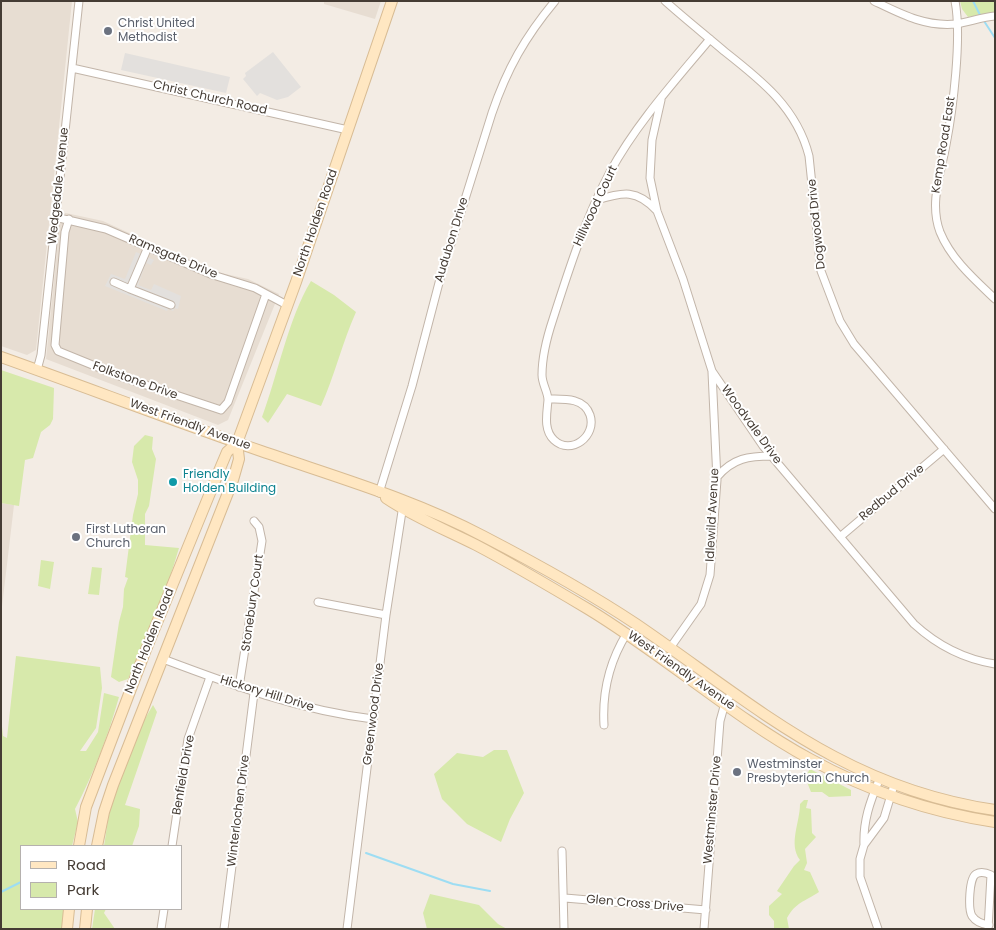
<!DOCTYPE html>
<style>
body{margin:0}
#map{position:relative;width:996px;height:930px;overflow:hidden;background:#f3ece4;font-family:Poppins,sans-serif}
canvas{display:block}
.frame{position:absolute;inset:0;border:2px solid #453c34;pointer-events:none}
.legend{position:absolute;left:20px;top:845px;width:162px;height:65px;box-sizing:border-box;background:#fff;border:1px solid #b5b1ae;margin:0;padding:6px 9px;list-style:none;font-size:15px;color:#453c34}
.legend li{display:flex;align-items:center;gap:10px;height:25px}
.legend b{width:25px;border:1px solid #b5b1ae}
</style>
<div id="map">
<canvas width="996" height="930"></canvas>
<div class="frame"></div>
<ul class="legend">
<li><b style="height:6px;background:#ffe7c2"></b>Road</li>
<li><b style="height:14px;background:#d7e9ab"></b>Park</li>
</ul>
</div>
<script>
const g = document.querySelector('canvas').getContext('2d');
g.lineJoin = 'round';
function fillPath(path, color) { g.fillStyle = color; g.fill(path, 'evenodd'); }
function trace(path, color, width, dash) { g.strokeStyle = color; g.lineWidth = width; g.lineCap = dash ? 'butt' : 'round'; g.setLineDash(dash || []); g.stroke(path); }
function write(font, color, halo, rows, align = 'center') {
  g.font = font + ' Poppins,sans-serif'; g.lineWidth = 4; g.setLineDash([]); g.textBaseline = 'middle'; g.strokeStyle = halo; g.fillStyle = color; for (const [text, x, y, turn = 0] of rows) {
    g.save(); g.translate(x, y); g.rotate((+turn || 0) * Math.PI / 180); g.textAlign = isNaN(turn) ? turn : align; if (halo) g.strokeText(text, 0, 0); g.fillText(text, 0, 0); g.restore();
  }
}
const residential = new Path2D(`
 M 1,1 L 72,1 L 36,350 L 27,355 L 1,346 Z
 M 324,1 L 381,1 L 375,19 L 324,4 Z
 M 61,212 L 103,221 L 212,271 L 248,279 L 279,294 L 228,420 L 218,425 L 46,359 Z
 M 1,503 L 14,505 L 1,615 Z`);
const green = new Path2D(`
 M 960,1 L 995,1 L 995,12 L 968,17 L 962,9 Z
 M 311,281 L 334,295 L 356,312 C 342,343 335,375 321,406 L 287,394 L 268,423 L 262,417 C 278,374 288,319 311,281 Z
 M 1,370 L 54,388 L 53,419 L 50,425 L 41,432 L 33,458 L 25,460 L 19,506 L 1,503 Z
 M 145,435 L 153,437 L 152,449 L 156,459 L 149,506 L 145,514 L 145,545 L 179,548 C 166,593 148,637 128,679 L 119,682 L 111,677 L 119,622 L 123,607 L 124,589 L 128,578 L 125,577 L 133,515 L 138,494 L 138,480 L 132,462 L 134,446 Z
 M 41,560 L 54,562 L 50,589 L 38,586 Z
 M 92,567 L 102,568 L 99,595 L 88,594 Z
 M 16,656 L 100,667 L 102,688 L 96,728 L 80,751 L 86,751 L 98,732 L 104,693 L 119,697 C 108,736 94,773 75,809 L 78,822 L 72,846 L 21,846 L 21,909 L 65,909 L 62,929 L 1,929 L 1,717 L 3,736 L 7,738 Z
 M 153,705 L 157,712 L 125,805 L 140,809 L 139,826 L 132,846 L 104,846 L 110,807 L 143,722 Z
 M 494,750 L 507,750 L 524,793 L 510,819 L 501,842 L 467,824 L 442,799 L 434,774 L 457,753 L 483,757 Z
 M 810,769 L 851,790 L 851,796 L 829,797 L 822,792 L 811,792 L 805,777 Z
 M 804,800 L 808,800 L 806,808 L 811,809 L 812,833 L 816,837 L 805,849 L 807,863 L 804,870 L 810,872 L 819,892 C 804,902 796,902 787,918 L 789,929 L 774,929 L 774,921 L 769,915 L 769,906 L 782,894 L 777,891 L 794,866 L 800,860 C 788,844 800,823 800,804 Z
 M 430,894 L 479,905 L 498,924 L 507,929 L 427,929 L 423,913 Z
 M 95,909 L 106,909 L 104,913 L 115,929 L 92,929 Z`);
const parking = new Path2D(`
 M 273,52 L 301,87 L 288,97 L 277,100 L 260,93 L 257,96 L 243,79 L 246,76 L 245,73 Z
 M 125,53 L 230,77 L 226,93 L 121,70 Z
 M 136,252 L 154,260 L 151,265 L 146,263 L 138,285 L 151,290 L 154,284 L 181,296 L 178,309 L 175,308 L 173,311 L 168,309 L 167,311 L 105,286 L 111,274 L 125,279 Z`);
const stream = new Path2D(`
 M 973,1 L 981,17
 M 984,21 L 995,38
 M 366,853 L 453,884 L 490,891
 M 1,892 L 21,882`);
const minor = new Path2D(`
 M 665,1 C 684,18 704,34 724,51 C 761,80 797,108 809,156 L 821,271 L 840,321 L 854,344 L 995,509
 M 874,1 C 901,14 925,27 956,24 C 969,22 982,17 995,16
 M 955,1 C 962,37 953,109 946,145 C 941,173 929,203 940,232 C 951,259 974,279 995,299
 M 72,68 L 348,130
 M 661,100 L 652,140 L 650,178 L 657,211 L 683,279 L 712,371 L 763,446 L 914,624 C 938,646 963,659 995,664
 M 597,200 C 623,192 637,189 657,211
 M 55,217 L 106,229 L 213,275 L 255,288 L 287,305
 M 69,219 L 65,232 L 55,345 L 58,351 L 122,377 L 221,410 L 228,402 L 266,294
 M 148,247 L 130,289 L 171,305
 M 114,282 L 130,289
 M 37,370 L 41,355 L 79,1
 M 548,399 C 563,399 584,397 590,415 C 597,436 571,456 554,440 C 543,430 547,413 548,400 C 548,392 542,384 542,375 C 542,357 547,337 553,319 C 569,269 585,219 610,172 C 636,124 675,81 710,39
 M 717,477 C 733,458 749,456 772,456
 M 379,493 L 412,386 L 440,279 L 492,113 C 507,69 525,37 555,1
 M 840,537 L 944,449
 M 318,602 L 386,615
 M 670,648 L 701,604 L 710,575 L 717,480 L 712,372
 M 163,659 C 232,685 299,710 373,719
 M 239,687 L 262,541 L 259,527 L 254,521
 M 604,725 C 602,691 609,662 627,633
 M 864,845 C 863,821 870,802 879,780
 M 172,846 L 188,739 L 210,677
 M 562,851 L 564,929
 M 565,898 L 706,910
 M 161,929 L 164,909
 M 224,929 L 254,693
 M 347,929 L 386,615 L 403,505
 M 704,929 L 720,721 L 725,703 L 732,693
 M 878,929 L 860,877 L 860,859 L 864,845 L 884,818 L 894,785
 M 988,929 L 991,875 C 987,873 981,871 976,874 C 969,878 968,909 972,916 C 976,922 981,924 989,925`);
const secondary = new Path2D(`
 M 1,357 C 88,388 174,421 261,451 C 336,477 413,499 483,536 C 535,563 588,592 636,624 C 756,706 844,788 995,810
 M 386,498 C 414,517 446,530 476,545 C 514,565 551,587 588,609 C 664,655 733,717 810,759 C 868,791 929,812 995,822
 M 79,846 L 86,807 L 145,652 L 219,471 L 227,452 L 237,443 L 296,282 L 392,1
 M 97,846 L 104,812 L 113,785 L 233,480 L 239,459 L 237,443
 M 67,929 L 69,909
 M 85,929 L 87,909`);
const markers = [
 [108,31,5,"#6b7280"],
 [173,482,5,"#0f9aa8"],
 [76,537,5,"#6b7280"],
 [737,772,5,"#6b7280"]
];
const worshipNames = [
 ["Christ United",118,24],
 ["Methodist",118,38],
 ["First Lutheran",86,530],
 ["Church",86,544],
 ["Westminster",747,765],
 ["Presbyterian Church",747,779]
];
const streetNames = [
 ["Christ Church Road",210,98,13],
 ["Kemp Road East",944,145,-81],
 ["Wedgedale Avenue",59,186,-84],
 ["Hillwood Court",596,206,-65],
 ["North Holden Road",316,223,-71],
 ["Dogwood Drive",817,224,-96],
 ["Audubon Drive",452,240,-73],
 ["Ramsgate Drive",173,257,23],
 ["Folkstone Drive",135,381,20],
 ["West Friendly Avenue",190,425,20],
 ["Woodvale Drive",751,425,54],
 ["Redbud Drive",892,493,-40],
 ["Idlewild Avenue",713,515,-87],
 ["Stonebury Court",253,603,-82],
 ["North Holden Road",150,641,-68],
 ["West Friendly Avenue",681,671,35],
 ["Hickory Hill Drive",267,694,17],
 ["Greenwood Drive",374,714,-83],
 ["Benfield Drive",184,775,-80],
 ["Westminster Drive",713,810,-85],
 ["Winterlochen Drive",239,811,-83],
 ["Glen Cross Drive",635,904,5]
];
const cultureNames = [
 ["Friendly",183,475],
 ["Holden Building",183,489]
];
fillPath(residential, '#e7ddd2');
fillPath(green, '#d7e9ab');
fillPath(parking, '#e3e0dd');
trace(stream, '#9dddf3', 2);
trace(minor, '#c2b5a9', 9);
trace(secondary, '#d8bc94', 12);
trace(minor, '#fff', 7);
trace(secondary, '#ffe7c2', 10);
for (const [x, y, r, color] of markers) { const dot = new Path2D(); dot.arc(x, y, r, 0, 2 * Math.PI); g.fillStyle = color; g.fill(dot); trace(dot, '#fff', 2); }
write('12px', '#5b616d', '#fff', worshipNames, 'left');
write('12px', '#453c34', '#fff', streetNames);
write('12px', '#0d838f', '#fff', cultureNames, 'left');
</script>
